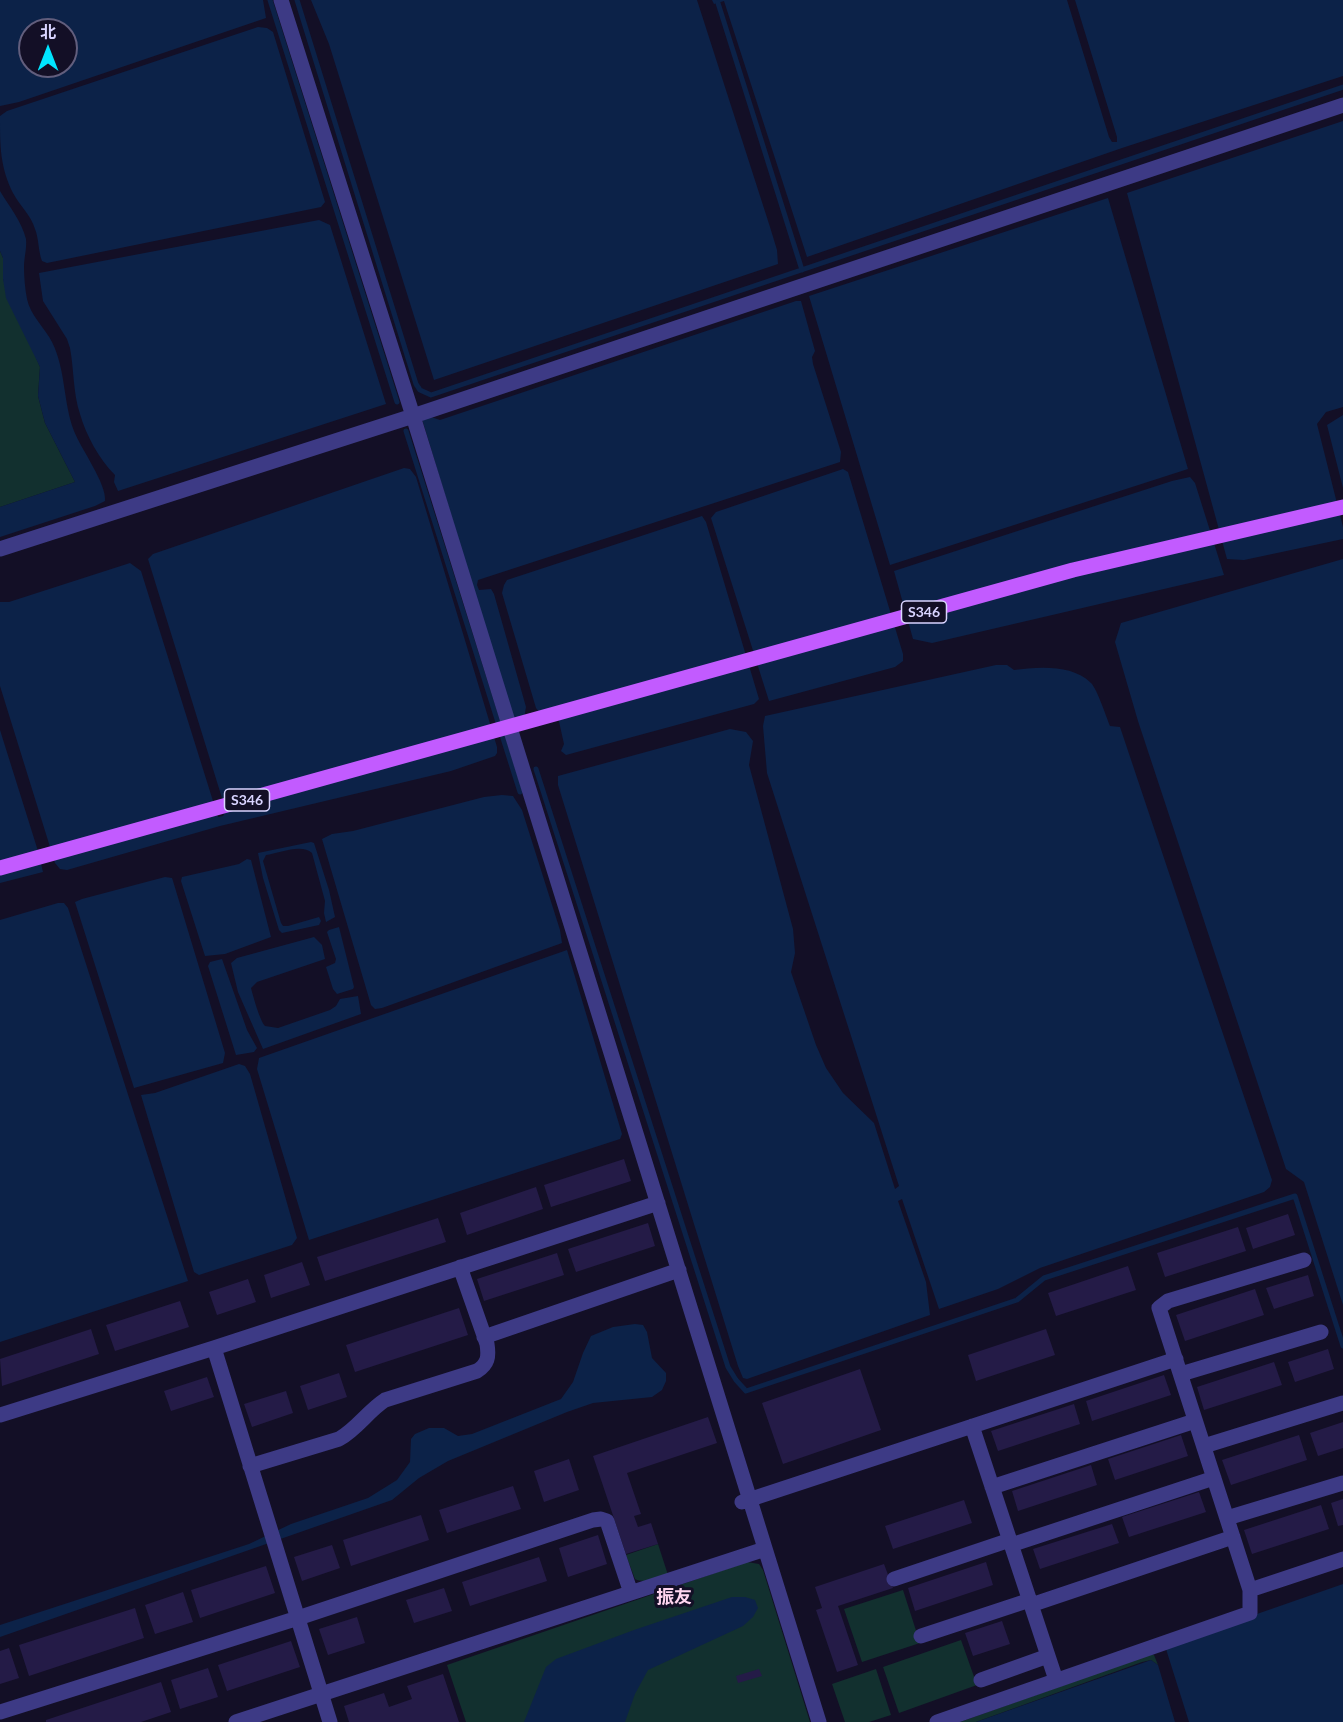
<!DOCTYPE html>
<meta charset="utf-8">
<style>
body{margin:0}
#map{position:relative;width:1343px;height:1722px;overflow:hidden;background:#130f26;font-family:Lato,"Noto Sans SC",sans-serif}
canvas{display:block}
.north{position:absolute;left:18px;top:18px;width:60px;height:60px;box-sizing:border-box;background:#130f26;border:2px solid #625e7d;border-radius:50%;rotate:0deg;font-size:16px;font-weight:700;line-height:24px;text-align:center;color:#d9d4ff}
.north::after{content:'';display:block;margin:auto;width:21px;height:27px;background:#00e5ff;clip-path:polygon(50% 0,100% 100%,50% 72%,0 100%)}
</style>
<div id="map">
<canvas width="1343" height="1722"></canvas>
<div class="north">北</div>
</div>
<script>
const g = document.querySelector('canvas').getContext('2d');
g.lineJoin = 'round';
function fillPath(path, color) { g.fillStyle = color; g.fill(path, 'evenodd'); }
function trace(path, color, width, dash) { g.strokeStyle = color; g.lineWidth = width; g.lineCap = dash ? 'butt' : 'round'; g.setLineDash(dash || []); g.stroke(path); }
function write(font, color, halo, rows, align = 'center') {
  g.font = font + ' Lato,"Noto Sans SC",sans-serif'; g.lineWidth = 6; g.setLineDash([]); g.textBaseline = 'middle'; g.strokeStyle = halo; g.fillStyle = color; for (const [text, x, y, turn = 0] of rows) {
    g.save(); g.translate(x, y); g.rotate((+turn || 0) * Math.PI / 180); g.textAlign = isNaN(turn) ? turn : align; if (halo) g.strokeText(text, 0, 0); g.fillText(text, 0, 0); g.restore();
  }
}
const green = new Path2D(`
 M 0,251 L 3,258 L 3,279 L 40,367 L 38,396 L 45,423 L 75,482 L 0,507 Z
 M 658,1544 L 668,1575 C 658,1578 645,1584 635,1579 L 626,1555 Z
 M 747,1562 L 759,1564 L 763,1570 L 810,1722 L 466,1722 L 447,1665 Z
 M 903,1590 L 920,1643 L 862,1662 L 844,1609 Z
 M 961,1640 L 977,1685 L 899,1713 L 883,1667 Z
 M 1151,1654 L 1154,1655 L 1158,1665 L 1151,1660 L 1142,1662 L 976,1722 L 960,1722 Z
 M 876,1669 L 891,1715 L 869,1722 L 845,1722 L 832,1684 Z`);
const water = new Path2D(`
 M 0,0 L 263,0 L 266,18 L 19,102 L 0,106 ZM 30,30 L 66,30 L 66,66 L 30,66 Z
 M 311,0 L 697,0 L 770,227 L 777,250 L 778,264 L 434,380 L 329,44 Z
 M 712,0 L 1067,0 L 1109,137 L 1112,142 L 1117,142 L 1117,137 L 1075,0 L 1343,0 L 1343,76 L 1122,148 L 807,257 L 724,1 L 714,4 Z
 M 258,27 L 267,28 L 273,32 L 325,202 L 321,207 L 47,263 L 42,261 C 38,250 39,239 35,229 C 31,215 20,206 13,193 C 0,167 0,146 0,116 L 7,111 Z
 M 1343,121 L 1343,407 L 1326,412 L 1317,424 L 1343,527 L 1343,539 L 1244,560 L 1227,559 L 1127,193 Z
 M 0,191 C 9,206 22,222 26,239 C 27,248 24,258 24,267 C 24,277 25,289 27,299 C 30,315 45,328 52,342 C 66,370 63,402 74,431 C 81,449 107,484 105,501 L 95,506 L 0,537 L 0,507 L 75,482 L 45,423 L 38,396 L 40,367 L 6,298 L 3,279 L 3,258 L 0,251 Z
 M 1108,198 L 1188,469 L 890,565 L 809,296 Z
 M 319,220 L 330,225 L 386,404 L 118,491 L 114,482 L 115,475 C 99,459 86,435 80,414 C 73,393 74,369 70,348 L 67,339 L 43,301 L 39,273 Z
 M 796,301 L 801,301 L 815,351 L 812,357 L 813,364 L 841,452 L 840,462 L 478,580 L 477,585 L 479,590 L 491,589 L 494,594 L 526,707 L 523,724 L 515,726 L 422,419 L 428,416 L 440,420 Z
 M 1343,415 L 1343,488 L 1327,425 Z
 M 404,468 L 410,469 L 416,477 L 497,747 L 497,753 L 495,756 L 451,771 L 220,826 L 67,870 L 60,869 L 55,863 L 0,686 L 0,602 L 9,602 L 130,563 L 141,571 L 218,817 L 223,816 L 226,811 L 148,559 L 153,554 Z
 M 843,469 L 848,472 L 903,654 L 903,661 L 895,667 L 769,701 L 711,518 L 716,512 Z
 M 1190,477 L 1195,483 L 1224,575 L 932,643 L 913,639 L 894,571 L 1172,481 Z
 M 702,516 L 706,522 L 759,699 L 754,704 L 566,755 L 561,751 L 564,744 L 558,717 L 540,713 L 536,708 L 502,593 L 504,585 L 507,580 Z
 M 1343,559 L 1343,1305 L 1304,1182 L 1286,1169 L 1138,721 L 1115,642 L 1121,623 Z
 M 996,665 L 1007,665 L 1014,670 C 1038,667 1072,664 1091,683 C 1097,689 1106,716 1110,726 L 1120,727 L 1272,1180 L 1270,1187 L 1264,1192 L 1040,1268 L 998,1289 L 939,1309 L 902,1199 L 898,1201 L 926,1282 L 930,1315 L 747,1379 L 743,1378 L 738,1366 L 558,785 L 558,776 L 730,729 L 746,732 L 753,741 L 749,765 L 793,929 L 795,953 L 791,972 L 816,1045 L 826,1068 L 843,1093 L 874,1123 L 895,1189 L 899,1186 L 767,773 L 763,726 L 765,716 Z
 M 0,730 L 38,851 L 43,872 L 0,883 Z
 M 502,795 L 513,796 L 522,810 L 560,930 L 562,943 L 382,1008 L 375,1009 L 371,1005 L 322,839 L 332,834 L 353,831 L 484,797 Z
 M 311,842 L 314,843 L 329,890 L 335,917 L 326,922 L 324,913 L 325,901 L 312,853 C 302,843 279,853 266,855 L 263,861 L 281,923 L 283,926 L 288,926 L 319,917 L 321,921 L 319,925 L 282,933 L 279,930 L 263,878 L 258,853 Z
 M 247,859 L 251,860 L 271,937 L 225,954 L 205,956 L 181,881 L 182,877 L 239,864 Z
 M 165,877 L 172,878 L 173,881 L 225,1053 L 223,1063 L 134,1088 L 75,902 L 82,899 Z
 M 58,903 L 64,903 L 68,908 L 188,1281 L 0,1342 L 0,920 Z
 M 339,927 L 354,987 L 353,989 L 337,994 L 333,989 L 326,967 L 335,963 L 336,959 L 327,932 L 329,930 Z
 M 314,937 L 322,945 L 325,959 L 257,982 L 251,988 C 253,996 260,1021 265,1026 L 278,1028 L 330,1010 L 336,1006 L 340,999 L 358,996 L 361,1014 L 263,1049 L 238,992 L 231,963 L 237,958 Z
 M 567,950 L 622,1134 L 620,1139 L 309,1240 L 257,1069 L 259,1058 Z
 M 222,959 L 247,1030 L 257,1048 L 254,1052 L 236,1055 L 208,966 L 210,962 Z
 M 239,1064 L 245,1066 L 250,1074 L 297,1238 L 292,1245 L 199,1275 L 194,1272 L 141,1095 L 155,1093 Z
 M 635,1324 L 643,1325 L 647,1332 L 652,1358 L 666,1373 L 666,1381 L 662,1390 L 652,1397 L 593,1403 L 567,1412 L 448,1461 L 419,1478 L 392,1500 L 0,1637 L 0,1625 L 249,1544 L 291,1524 L 368,1498 L 397,1480 L 410,1462 L 411,1439 L 415,1434 L 429,1428 L 444,1428 L 458,1436 L 472,1434 L 561,1399 L 573,1382 L 583,1353 L 591,1336 L 613,1327 Z
 M 1343,1584 L 1343,1722 L 1189,1722 L 1166,1649 L 1168,1645 Z
 M 732,1597 L 745,1597 L 755,1600 L 758,1608 L 753,1617 L 743,1626 L 648,1670 L 635,1694 L 625,1722 L 524,1722 L 546,1667 L 556,1659 L 634,1630 Z
 M 1151,1660 L 1158,1665 L 1175,1722 L 976,1722 Z`);
const stream = new Path2D(`
 M 270,0 L 397,402
 M 297,0 L 416,384 L 420,390 L 431,395 L 1343,87
 M 718,3 L 802,270
 M 406,431 L 520,792
 M 536,769 L 728,1367 L 736,1380 L 746,1391 L 1017,1300 L 1044,1278 L 1295,1196 L 1343,1346`);
const building = new Path2D(`
 M 624,1159 L 631,1181 L 551,1207 L 544,1185 Z
 M 536,1187 L 543,1209 L 467,1235 L 460,1213 Z
 M 1288,1214 L 1295,1235 L 1253,1249 L 1246,1228 Z
 M 438,1218 L 446,1242 L 325,1281 L 317,1257 Z
 M 648,1223 L 655,1246 L 576,1272 L 568,1249 Z
 M 1238,1227 L 1246,1251 L 1165,1277 L 1157,1253 Z
 M 557,1253 L 564,1275 L 484,1301 L 477,1279 Z
 M 302,1262 L 310,1285 L 271,1298 L 264,1275 Z
 M 1128,1266 L 1136,1290 L 1056,1316 L 1048,1293 Z
 M 1308,1275 L 1314,1296 L 1274,1309 L 1266,1288 Z
 M 248,1279 L 256,1302 L 217,1315 L 209,1292 Z
 M 1255,1289 L 1264,1315 L 1185,1341 L 1176,1315 Z
 M 180,1301 L 189,1327 L 115,1351 L 106,1325 Z
 M 459,1308 L 468,1335 L 355,1372 L 346,1345 Z
 M 91,1329 L 99,1354 L 2,1386 L 0,1359 Z
 M 1046,1329 L 1055,1355 L 976,1381 L 968,1355 Z
 M 1328,1349 L 1334,1369 L 1295,1382 L 1288,1362 Z
 M 1274,1362 L 1282,1385 L 1204,1410 L 1197,1387 Z
 M 860,1369 L 881,1430 L 783,1464 L 762,1403 Z
 M 339,1373 L 347,1397 L 308,1410 L 300,1386 Z
 M 1164,1375 L 1171,1395 L 1092,1421 L 1086,1401 Z
 M 207,1377 L 214,1397 L 171,1411 L 164,1391 Z
 M 286,1391 L 293,1413 L 252,1427 L 244,1404 Z
 M 1074,1404 L 1080,1424 L 998,1451 L 991,1431 Z
 M 708,1417 L 717,1443 L 627,1473 L 641,1514 L 634,1516 L 638,1527 L 651,1523 L 658,1544 L 626,1554 L 593,1456 Z
 M 1343,1422 L 1343,1448 L 1318,1456 L 1310,1433 Z
 M 1181,1435 L 1188,1456 L 1115,1480 L 1108,1459 Z
 M 1299,1435 L 1307,1460 L 1231,1485 L 1222,1460 Z
 M 569,1459 L 579,1490 L 544,1502 L 534,1471 Z
 M 1091,1465 L 1097,1485 L 1018,1511 L 1012,1491 Z
 M 513,1486 L 521,1509 L 447,1533 L 439,1510 Z
 M 1199,1492 L 1206,1512 L 1129,1537 L 1122,1517 Z
 M 1343,1499 L 1343,1525 L 1338,1526 L 1331,1503 Z
 M 964,1500 L 972,1523 L 893,1549 L 885,1526 Z
 M 1321,1505 L 1329,1529 L 1252,1554 L 1244,1530 Z
 M 421,1515 L 429,1540 L 351,1566 L 343,1540 Z
 M 1112,1524 L 1119,1543 L 1040,1569 L 1033,1549 Z
 M 598,1535 L 607,1564 L 568,1577 L 559,1548 Z
 M 332,1545 L 340,1568 L 302,1581 L 294,1557 Z
 M 539,1557 L 547,1581 L 470,1606 L 462,1582 Z
 M 986,1562 L 993,1585 L 915,1611 L 908,1588 Z
 M 884,1564 L 893,1588 L 838,1606 L 858,1665 L 837,1672 L 816,1610 L 822,1608 L 815,1587 Z
 M 266,1566 L 275,1593 L 200,1618 L 191,1590 Z
 M 444,1588 L 452,1611 L 414,1623 L 406,1600 Z
 M 183,1592 L 193,1622 L 155,1634 L 145,1605 Z
 M 135,1608 L 144,1638 L 29,1676 L 19,1645 Z
 M 357,1617 L 365,1643 L 328,1655 L 319,1629 Z
 M 1002,1621 L 1010,1644 L 973,1656 L 965,1633 Z
 M 291,1641 L 300,1667 L 227,1691 L 218,1665 Z
 M 9,1648 L 19,1678 L 0,1684 L 0,1651 Z
 M 208,1668 L 218,1697 L 180,1709 L 171,1680 Z
 M 759,1669 L 762,1676 L 738,1683 L 736,1676 Z
 M 443,1674 L 459,1722 L 349,1722 L 344,1706 L 384,1693 L 389,1707 L 412,1699 L 407,1686 Z
 M 161,1682 L 171,1712 L 141,1722 L 46,1722 L 46,1720 Z`);
const minor = new Path2D(`
 M 281,0 L 413,416 L 819,1722
 M 0,549 L 413,416 L 1343,105
 M 484,1337 L 679,1270
 M 214,1348 L 330,1722
 M 1181,1374 L 1321,1332
 M 0,1415 L 214,1348 L 658,1203
 M 972,1426 L 1056,1680
 M 1204,1446 L 1343,1403
 M 250,1466 L 339,1439 C 357,1429 368,1411 385,1400 L 477,1371 C 488,1364 489,1357 487,1344 L 460,1267
 M 992,1487 L 1195,1421
 M 742,1502 L 1176,1359
 M 1227,1518 L 1343,1483
 M 1011,1545 L 1214,1478
 M 894,1579 L 1010,1540
 M 1250,1590 L 1343,1559
 M 1031,1605 L 1233,1537
 M 921,1636 L 1030,1600
 M 981,1680 L 1048,1656
 M 0,1712 L 298,1618 L 593,1520 L 601,1519 L 607,1521 L 631,1593
 M 236,1722 L 765,1549
 M 937,1722 L 1250,1613 L 1250,1590 L 1159,1308 L 1168,1301 L 1304,1260`);
const major = new Path2D(`
 M 0,868 L 1073,570 L 1343,507`);
const shields = [
 [924,612,45],
 [247,800,45]
];
const shieldNames = [
 ["S346",924,612],
 ["S346",247,800]
];
const quarterNames = [
 ["振友",674,1597]
];
fillPath(green, '#12302f');
fillPath(water, '#0c2248');
trace(stream, '#0c2248', 5);
fillPath(building, '#241b47');
trace(minor, '#3d3a85', 15);
trace(major, '#c25bff', 15);
for (const [x, y, w] of shields) { const box = new Path2D(); box.roundRect(x - w / 2, y - 11, w, 22, 4.5); g.fillStyle = '#130f26'; g.fill(box); trace(box, '#d9d4ff', 1.5); }
write('bold 14px', '#d9d4ff', null, shieldNames);
write('bold 18px', '#ffd6f0', '#130f26', quarterNames);
</script>
